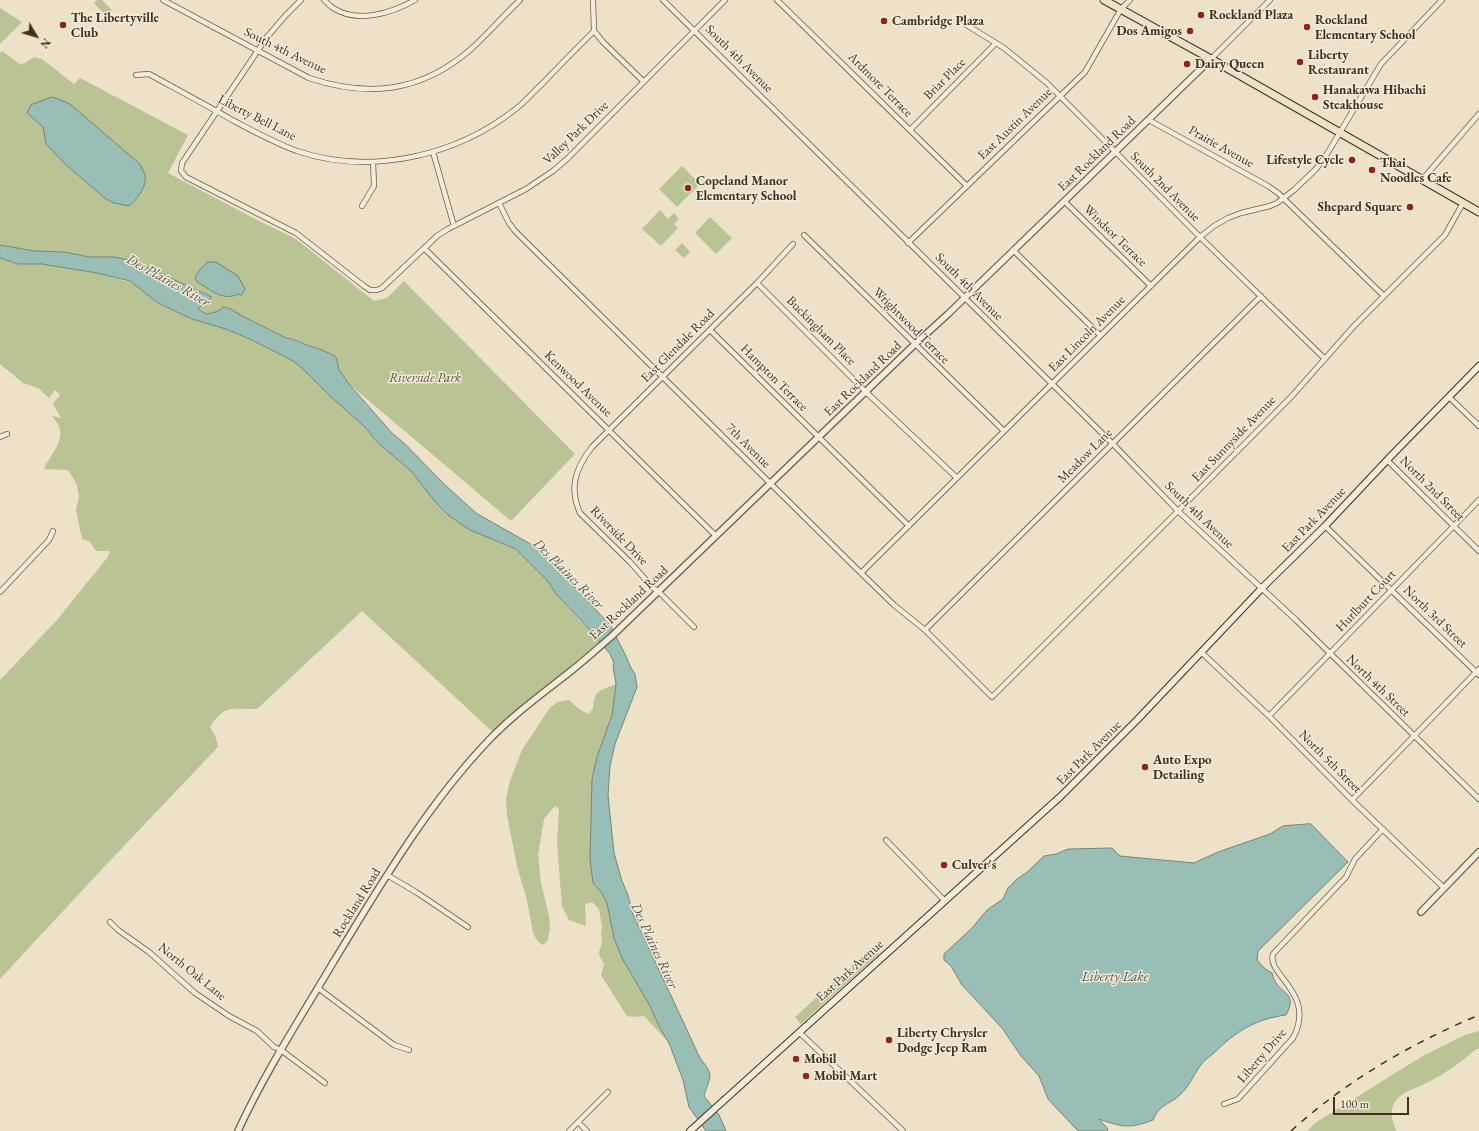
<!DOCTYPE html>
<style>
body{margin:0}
#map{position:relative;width:1479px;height:1131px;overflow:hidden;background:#ede2c8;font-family:"EB Garamond",serif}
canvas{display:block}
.north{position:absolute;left:16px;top:16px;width:40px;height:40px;-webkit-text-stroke:3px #f3ecdb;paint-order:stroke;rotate:128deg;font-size:11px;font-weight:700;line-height:16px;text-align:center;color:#402f1e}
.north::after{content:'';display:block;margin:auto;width:14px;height:18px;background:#402f1e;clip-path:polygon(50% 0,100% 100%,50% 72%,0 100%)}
.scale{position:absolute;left:1333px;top:1097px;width:76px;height:18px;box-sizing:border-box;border:2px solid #402f1e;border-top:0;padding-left:5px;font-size:12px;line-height:14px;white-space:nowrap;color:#402f1e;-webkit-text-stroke:3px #f3ecdb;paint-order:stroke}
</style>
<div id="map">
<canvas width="1479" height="1131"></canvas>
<div class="north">N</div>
<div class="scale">100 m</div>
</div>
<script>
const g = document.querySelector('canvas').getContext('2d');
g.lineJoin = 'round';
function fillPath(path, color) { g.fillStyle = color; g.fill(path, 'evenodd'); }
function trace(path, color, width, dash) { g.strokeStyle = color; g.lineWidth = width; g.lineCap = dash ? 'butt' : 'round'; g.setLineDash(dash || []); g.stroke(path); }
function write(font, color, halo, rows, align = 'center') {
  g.font = font + ' "EB Garamond",serif'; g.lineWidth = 3; g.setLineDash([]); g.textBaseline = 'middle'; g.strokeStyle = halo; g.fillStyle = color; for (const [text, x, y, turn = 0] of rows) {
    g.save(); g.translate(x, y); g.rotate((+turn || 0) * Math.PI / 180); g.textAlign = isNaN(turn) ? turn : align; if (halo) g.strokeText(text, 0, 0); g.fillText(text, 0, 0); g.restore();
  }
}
const green = new Path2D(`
 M 97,0 L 102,0 L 112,10 L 106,16 L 94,3 Z
 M 0,8 L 22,22 L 0,44 Z
 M 2,51 L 21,65 L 34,57 L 42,59 L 74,84 L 80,78 L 188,135 L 168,173 L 257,220 L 296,239 L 374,301 L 387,298 L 404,281 L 575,454 L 511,521 L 349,384 L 339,370 L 336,357 L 294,339 L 286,338 L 242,316 L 231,309 L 224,307 L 216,312 L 206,314 L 197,309 L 211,296 L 133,261 L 114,257 L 89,257 L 65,252 L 34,251 L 0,245 L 0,53 Z
 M 682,166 L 700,184 L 677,207 L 659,189 Z
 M 660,210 L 668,219 L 674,213 L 679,219 L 674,224 L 678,228 L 661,246 L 642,229 Z
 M 710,217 L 732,238 L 716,254 L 695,233 Z
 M 682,243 L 690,252 L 684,258 L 675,250 Z
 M 0,258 L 18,264 L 42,264 L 97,273 L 133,283 L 158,303 L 192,319 L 226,329 L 252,340 L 293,361 L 302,368 L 329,395 L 365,427 L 377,442 L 411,471 L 470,530 L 516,549 L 546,579 L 557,595 L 602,644 L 495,734 L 362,611 L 257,709 C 232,710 226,703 210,727 L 216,738 L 218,747 L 104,867 L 0,979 L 0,680 L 57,620 L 107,558 L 110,551 L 96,551 L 90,542 L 82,539 L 76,510 L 79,497 L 77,485 L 68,470 L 44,469 C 49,457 62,445 60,430 C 60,426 55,420 52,416 L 61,418 L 53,404 L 60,395 L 55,390 L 49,398 L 38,388 L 23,383 L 0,364 Z
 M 616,684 L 612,715 L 597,757 L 592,779 L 590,859 L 593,883 L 601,892 L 607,903 L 614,938 L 650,1006 L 659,1026 L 669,1043 L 644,1016 L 634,1017 L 627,1016 L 601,975 L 604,964 L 600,957 L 599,952 L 602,942 L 601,934 L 602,927 L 599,909 L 592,902 L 585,904 L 586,926 L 569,920 L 562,906 L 557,843 L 559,809 L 555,806 L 544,819 L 538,855 L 541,883 L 549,916 L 550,928 L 548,940 L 543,945 L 538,942 L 533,933 L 527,900 L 517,866 L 507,815 L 506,800 L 510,781 L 522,750 L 549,709 L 557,702 L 569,700 L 579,709 L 588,714 L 593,709 C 595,688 599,692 616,684 Z
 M 872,947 L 879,954 L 801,1024 L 795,1017 Z
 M 1479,1031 L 1479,1050 L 1478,1048 C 1472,1052 1468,1056 1463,1060 C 1450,1070 1434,1080 1418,1087 C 1411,1090 1402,1093 1397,1099 C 1389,1108 1391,1122 1397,1131 L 1307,1131 L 1315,1123 L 1421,1057 L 1465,1035 Z`);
const water = new Path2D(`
 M 53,97 L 70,104 L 140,164 C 142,169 147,176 145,182 C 144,189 135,202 129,206 L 114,203 L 106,199 L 65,164 L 46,144 L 43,127 L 27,113 L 31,105 Z
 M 0,245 L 34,251 L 65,252 L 89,257 L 114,257 L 133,261 L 212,297 L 198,309 L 206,314 L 216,312 L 224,307 L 231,309 L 242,316 L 286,338 C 294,339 300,342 307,345 C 318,349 327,351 336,357 L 339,370 L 349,384 L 392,433 L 405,444 L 443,483 L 476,513 L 534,546 L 548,558 L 610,625 L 626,656 L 631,668 L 635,674 L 637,687 L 615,744 L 610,766 L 608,795 L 614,853 L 622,881 L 628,895 L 633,914 L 700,1058 C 715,1077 710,1075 704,1096 L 719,1115 L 726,1131 L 706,1131 L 689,1107 L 683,1080 L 669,1043 L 659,1026 L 650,1006 L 622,958 L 614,938 L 607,903 L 601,892 L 593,883 L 590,859 L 592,779 L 597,757 L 612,715 L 616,684 L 613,666 L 614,663 L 610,654 L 582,621 L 557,595 L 546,579 L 516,549 L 470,530 L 448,515 L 437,504 L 411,471 L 377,442 L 365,427 L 329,395 L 302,368 L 293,361 L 252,340 L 226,329 L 192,319 L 158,303 L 130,281 L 97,273 L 42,264 L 18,264 L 0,258 Z
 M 208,262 L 216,262 L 238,276 L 245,289 L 242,295 L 238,294 C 223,302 210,289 197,282 L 195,278 C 198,271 202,267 208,262 Z
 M 1311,824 L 1348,862 L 1258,951 L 1257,960 L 1264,968 L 1272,973 C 1276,995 1300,990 1286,1015 C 1255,1019 1235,1032 1214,1053 C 1211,1056 1207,1058 1204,1061 C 1195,1071 1191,1084 1181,1094 C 1170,1105 1160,1103 1153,1120 C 1130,1129 1121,1127 1099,1119 L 1108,1129 L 1107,1131 L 1081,1131 L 1076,1129 L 1048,1099 L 1039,1076 L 1021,1056 L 1002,1028 L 962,985 L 951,966 L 944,960 L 944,954 L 972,928 L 987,910 L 1003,899 L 1008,888 L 1017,879 L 1026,873 L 1044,856 L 1056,854 L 1068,849 L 1112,848 L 1120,856 L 1194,863 L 1218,852 L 1270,834 L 1283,826 Z`);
const minor = new Path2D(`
 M 163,0 L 309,78 C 369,98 421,92 470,50 C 487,35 503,16 520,0
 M 301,0 L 286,15 L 267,37 L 182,163 L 181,171 L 186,177 L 296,233 L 364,286 L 370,290 L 377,290 L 382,288 L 437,236 L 448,229 L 526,189 L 553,171 L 568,158 L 725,0
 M 324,0 C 327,3 330,6 333,8 C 358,24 392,13 415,0
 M 593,0 L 594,31 L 603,42 L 644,82
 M 663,0 L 1113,444 L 1178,511 L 1296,620 L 1479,799
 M 777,0 L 967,186
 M 965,24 L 1004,48 L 1047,83 L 1200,237 L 1325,359
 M 1211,59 L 1270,0
 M 136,75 L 149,74 C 178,90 206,105 234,121 C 255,132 275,143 297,151 C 371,176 457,156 517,108 C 526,101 534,91 543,83 C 560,65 577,48 594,31
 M 1149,120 L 1268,186 L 1278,193 L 1384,296
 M 910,130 L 995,44
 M 433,152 L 454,226
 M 1422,180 L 1479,114
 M 1064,201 L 1151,286
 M 499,203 L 509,223 L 515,231 L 861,573 L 894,605 L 925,630 L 992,697 L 1178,511 L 1291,397 L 1354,326 L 1445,235 L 1463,203
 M 362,206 L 374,186 L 373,162
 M 804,235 L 1004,431
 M 908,243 L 1085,72 L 1121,9 L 1130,0
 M 424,248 L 716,536
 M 1013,250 L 1100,335
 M 757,283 L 866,392 L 957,478
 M 710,330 L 909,526
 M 1449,397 L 1479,426
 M 0,437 L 7,434
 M 1387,460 L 1479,551
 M 1325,526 L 1479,675
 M 861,573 L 1200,237 L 1214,226 L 1228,218 L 1241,213 L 1270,206 L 1277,203 L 1294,190 L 1316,169 L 1327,154 L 1381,64 L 1442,0
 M 0,592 L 49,540 L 53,531
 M 694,627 L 658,591 L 653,588 L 630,562 L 580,513 C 569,488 575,469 592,447 L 757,283 L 793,244
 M 925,630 L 1261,296
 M 1201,652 L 1269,716 L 1352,800 L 1444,888
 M 1269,716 L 1479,500
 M 1352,800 L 1479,669
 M 886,840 L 945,901
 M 387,875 L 416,892 L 468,927
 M 110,922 L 118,930 L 149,952 L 195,993 L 229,1016 L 257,1031 L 274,1047 L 281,1050 L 325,1083
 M 318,988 L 394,1045 L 409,1050
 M 800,1033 L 903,1131
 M 1224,1104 L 1238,1099 L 1293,1038 C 1317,993 1266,975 1273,954 L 1346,877 L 1355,859 L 1383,829
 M 578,1122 L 587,1131
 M 569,1131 L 608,1092`);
const tertiary = new Path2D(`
 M 1421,912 L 1479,852
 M 238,1131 C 265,1072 301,1017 334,961 C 381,884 427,805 489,740 C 514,714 543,693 571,671 C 585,660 598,648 612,636 L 914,345 L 948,314 L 1211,59`);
const secondary = new Path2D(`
 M 690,1131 L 1061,796 L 1138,719 L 1261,589 L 1325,526 L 1391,456 L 1479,366`);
const primary = new Path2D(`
 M 1104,0 L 1211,59 L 1479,212`);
const rail = new Path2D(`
 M 1291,1131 C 1346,1081 1410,1044 1479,1015`);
const markers = [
 [1201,15,4,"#8f2418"],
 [884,21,4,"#8f2418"],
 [63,25,4,"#8f2418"],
 [1307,27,4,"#8f2418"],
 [1190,31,4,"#8f2418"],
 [1300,62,4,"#8f2418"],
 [1187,64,4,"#8f2418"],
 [1315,97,4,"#8f2418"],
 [1352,160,4,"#8f2418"],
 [1372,170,4,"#8f2418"],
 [688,188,4,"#8f2418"],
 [1410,207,4,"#8f2418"],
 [1145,767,4,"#8f2418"],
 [944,865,4,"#8f2418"],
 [889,1040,4,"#8f2418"],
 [796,1059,4,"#8f2418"],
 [806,1076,4,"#8f2418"]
];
const poiNames = [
 ["Rockland Plaza",1209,15],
 ["The Libertyville",71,18],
 ["Club",71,33],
 ["Rockland",1315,20],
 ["Elementary School",1315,35],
 ["Cambridge Plaza",892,21],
 ["Dos Amigos",1182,31,"right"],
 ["Liberty",1308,55],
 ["Restaurant",1308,70],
 ["Dairy Queen",1195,64],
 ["Hanakawa Hibachi",1323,90],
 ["Steakhouse",1323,105],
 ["Lifestyle Cycle",1344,160,"right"],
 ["Thai",1380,163],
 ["Noodles Cafe",1380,178],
 ["Copeland Manor",696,181],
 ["Elementary School",696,196],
 ["Shepard Square",1402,207,"right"],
 ["Auto Expo",1153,760],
 ["Detailing",1153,775],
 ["Culver's",952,865],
 ["Liberty Chrysler",897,1033],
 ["Dodge Jeep Ram",897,1048],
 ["Mobil",804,1059],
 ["Mobil Mart",814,1076]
];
const streetNames = [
 ["South 4th Avenue",285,51,26],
 ["South 4th Avenue",739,59,45],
 ["Briar Place",945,79,-45],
 ["Ardmore Terrace",880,85,45],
 ["Liberty Bell Lane",257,118,27],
 ["East Austin Avenue",1015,124,-44],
 ["Valley Park Drive",576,133,-44],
 ["Prairie Avenue",1221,147,29],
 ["East Rockland Road",1097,154,-44],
 ["South 2nd Avenue",1165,187,45],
 ["Windsor Terrace",1115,236,44],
 ["South 4th Avenue",969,287,45],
 ["Wrightwood Terrace",911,326,45],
 ["Buckingham Place",821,331,45],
 ["East Lincoln Avenue",1087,334,-45],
 ["East Glendale Road",678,346,-45],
 ["Hampton Terrace",774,378,45],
 ["East Rockland Road",863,379,-44],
 ["Kenwood Avenue",578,384,44],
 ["East Sunnyside Avenue",1234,439,-46],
 ["7th Avenue",748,446,45],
 ["Meadow Lane",1085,456,-45],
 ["North 2nd Street",1432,489,45],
 ["South 4th Avenue",1199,515,44],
 ["East Park Avenue",1314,520,-46],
 ["Riverside Drive",619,536,46],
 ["Hurlburt Court",1366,601,-46],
 ["East Rockland Road",629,603,-43],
 ["North 3rd Street",1435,617,44],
 ["North 4th Street",1378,686,44],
 ["East Park Avenue",1089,753,-45],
 ["North 5th Street",1330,762,45],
 ["Rockland Road",357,903,-58],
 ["East Park Avenue",850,971,-42],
 ["North Oak Lane",192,972,39],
 ["Liberty Drive",1262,1056,-49]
];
const parkNames = [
 ["Riverside Park",425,378]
];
const waterNames = [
 ["Des Plaines River",168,281,29],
 ["Des Plaines River",568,574,45],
 ["Des Plaines River",654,946,65],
 ["Liberty Lake",1115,977]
];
fillPath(green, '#bac394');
fillPath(water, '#99beb6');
trace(water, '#758579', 1);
trace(minor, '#6b5c48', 6);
trace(tertiary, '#6b5c48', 8);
trace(secondary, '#402f1e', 8);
trace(primary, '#402f1e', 9);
trace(minor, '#f3ecdb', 4.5);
trace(tertiary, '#f3ecdb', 5.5);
trace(secondary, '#f3ecdb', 6);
trace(primary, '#ede2c8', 7);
trace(rail, '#402f1e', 1.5, [7, 7]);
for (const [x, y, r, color] of markers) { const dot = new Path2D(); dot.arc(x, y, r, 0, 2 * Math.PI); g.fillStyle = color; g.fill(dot); trace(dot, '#f3ecdb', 1.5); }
write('bold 13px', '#402f1e', '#f3ecdb', poiNames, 'left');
write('13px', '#402f1e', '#f3ecdb', streetNames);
write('italic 13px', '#584d36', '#f3ecdb', parkNames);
write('italic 14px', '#565344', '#f3ecdb', waterNames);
</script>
